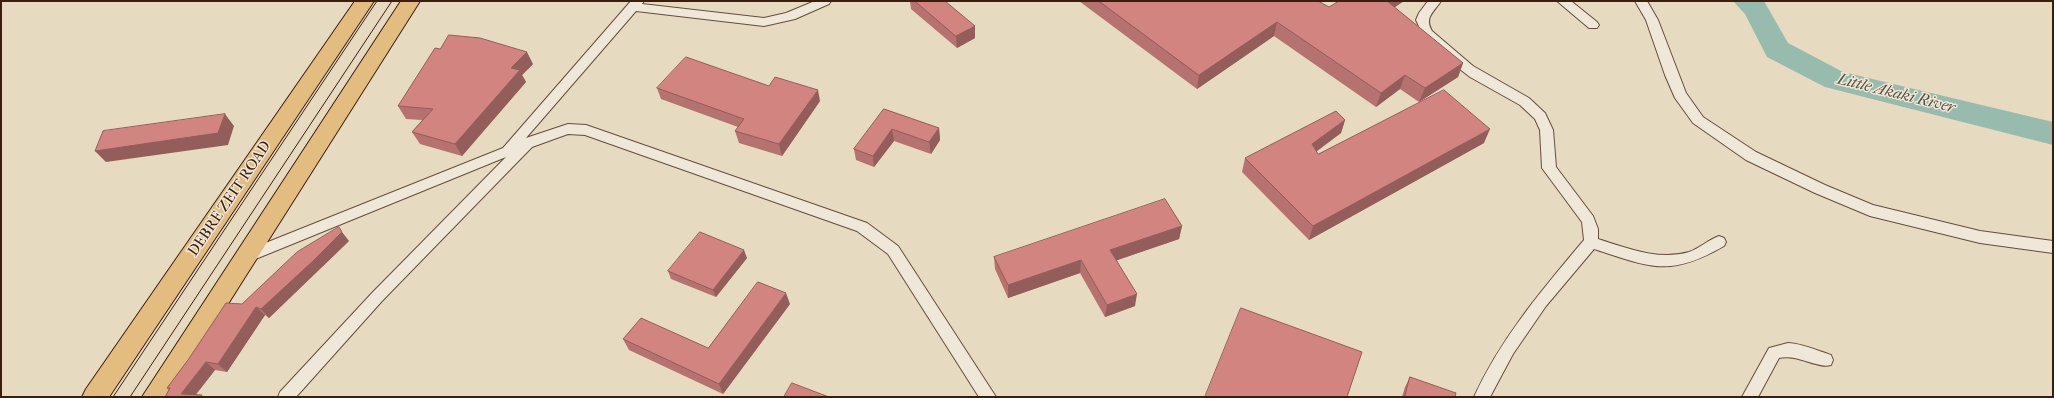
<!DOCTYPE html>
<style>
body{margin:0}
#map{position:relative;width:2054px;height:398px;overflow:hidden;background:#e6dac1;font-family:"IM FELL French Canon",serif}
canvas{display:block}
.frame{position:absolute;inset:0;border:2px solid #3d1e0e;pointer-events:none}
</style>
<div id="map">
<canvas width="2054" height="398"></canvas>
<div class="frame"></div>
</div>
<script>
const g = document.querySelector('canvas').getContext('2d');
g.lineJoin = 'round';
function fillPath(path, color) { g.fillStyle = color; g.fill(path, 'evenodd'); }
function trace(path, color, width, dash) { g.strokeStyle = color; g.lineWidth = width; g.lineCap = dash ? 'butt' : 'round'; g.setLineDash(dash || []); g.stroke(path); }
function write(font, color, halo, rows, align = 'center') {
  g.font = font + ' "IM FELL French Canon",serif'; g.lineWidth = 3; g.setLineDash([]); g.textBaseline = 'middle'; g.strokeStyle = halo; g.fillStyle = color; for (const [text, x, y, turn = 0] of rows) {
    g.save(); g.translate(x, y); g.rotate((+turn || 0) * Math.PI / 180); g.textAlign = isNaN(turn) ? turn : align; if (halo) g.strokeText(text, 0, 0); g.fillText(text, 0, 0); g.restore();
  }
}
const river = new Path2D(`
 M 1733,1 L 1764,1 L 1788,43 L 1843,72 L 2053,122 L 2053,145 L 1825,87 L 1767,57 L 1745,14 Z`);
const street = new Path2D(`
 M 631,1 L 644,1 L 642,4 L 764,18 L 786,13 L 815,1 L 831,1 L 829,4 L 795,19 L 764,26 L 636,11 L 526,138 L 568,124 L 586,125 L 867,223 L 898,246 L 996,397 L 979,397 L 888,254 L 857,231 L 585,135 L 568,134 L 532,147 L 382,301 L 296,397 L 278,397 L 280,392 L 372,293 L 506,157 L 253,260 L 248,262 L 243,260 L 241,256 L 243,252 L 503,148 Z
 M 1428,1 L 1441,1 C 1434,12 1424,17 1432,31 L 1473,66 L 1529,98 L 1545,113 L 1553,130 L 1556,167 L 1593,216 L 1598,229 L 1598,239 C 1627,248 1658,261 1689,252 C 1700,248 1708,240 1719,236 L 1724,238 L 1726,242 L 1724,246 C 1669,278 1650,267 1594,249 L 1546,306 L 1513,354 L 1490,397 L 1474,397 C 1501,338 1542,290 1584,240 L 1582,222 L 1542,168 L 1540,130 L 1535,119 L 1520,105 L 1470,77 L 1452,63 L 1424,37 L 1416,20 L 1419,13 Z
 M 1557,1 L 1571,1 L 1597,22 L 1599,25 L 1597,28 L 1589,28 Z
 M 1635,1 L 1647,1 L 1658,20 L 1686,93 L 1703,117 L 1756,152 L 1825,185 L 1873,205 L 1980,231 L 2053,241 L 2053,253 L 1980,243 L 1870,216 L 1815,193 L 1746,160 L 1693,123 L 1675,98 L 1665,75 L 1646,20 Z
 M 1788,343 C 1803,344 1816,350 1831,355 L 1833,360 L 1831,365 C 1818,369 1798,354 1779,358 L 1758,397 L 1742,397 L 1769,348 Z`);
const primary = new Path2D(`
 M 355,1 L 374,1 L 109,397 L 82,397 L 86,389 Z
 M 401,1 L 420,1 L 169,397 L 142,397 Z`);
const tram = new Path2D(`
 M 113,397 L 377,1
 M 130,397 L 392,1`);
const wall = new Path2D(`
 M 910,1 L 945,1 L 975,38 L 957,48 L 911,9 Z
 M 1079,1 L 1318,1 L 1329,7 L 1404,1 L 1394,7 L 1463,63 L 1458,77 L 1419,102 L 1400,89 L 1376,107 L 1274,36 L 1197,89 Z
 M 533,64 L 522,75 L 526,82 L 462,156 L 420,144 L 412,132 L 422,120 L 406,119 L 398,106 Z
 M 769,86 L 820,101 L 782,156 L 739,143 L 735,131 L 738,127 L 661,99 L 657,88 Z
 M 884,109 L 939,128 L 940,140 L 931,154 L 894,141 L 874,167 L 856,160 L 854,149 Z
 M 1345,120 L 1341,133 L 1316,152 L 1318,154 L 1484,143 L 1309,240 L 1242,172 L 1245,158 Z
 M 1182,226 L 1179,239 L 1117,260 L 1135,306 L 1105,317 L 1080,273 L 1008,298 L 995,269 L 994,257 Z
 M 349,241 L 269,318 L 265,315 L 227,372 L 215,370 L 196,394 L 205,397 L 169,390 L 167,388 L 242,304 Z
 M 747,258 L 716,297 L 671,279 L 668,271 Z
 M 790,304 L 723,394 L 629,350 L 623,339 L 708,348 Z
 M 1410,377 L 1455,397 L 1402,397 L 1405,387 Z`);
const shadedWall = new Path2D(`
 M 1387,1 L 1404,1 L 1382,16 Z
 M 1277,22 L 1274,36 L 1197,89 L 1199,75 Z
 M 975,26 L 975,38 L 957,48 L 956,36 Z
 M 527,52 L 533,64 L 522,75 L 526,82 L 462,156 L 455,144 L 511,68 Z
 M 1463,63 L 1458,77 L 1419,102 L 1425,88 Z
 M 1405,75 L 1400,89 L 1376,107 L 1381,93 Z
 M 818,90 L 820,101 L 782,156 L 779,144 Z
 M 225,114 L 234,126 L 228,145 L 106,162 L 95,151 Z
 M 1345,120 L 1341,133 L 1307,158 L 1312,144 Z
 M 939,128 L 940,140 L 931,154 L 929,142 Z
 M 892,129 L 894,141 L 874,167 L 873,156 Z
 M 1490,129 L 1484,143 L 1309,240 L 1313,226 Z
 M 1182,226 L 1179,239 L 1109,263 L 1110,250 Z
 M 342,232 L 349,241 L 269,318 L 261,309 Z
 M 744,250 L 747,258 L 716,297 L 713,290 Z
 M 1081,260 L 1080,273 L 1008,298 L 1008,285 Z
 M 786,293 L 790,304 L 723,394 L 719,384 Z
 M 1137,294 L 1135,306 L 1105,317 L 1107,305 Z
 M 256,307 L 265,315 L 227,372 L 218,364 Z
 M 206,362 L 215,370 L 194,397 L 181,394 Z`);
const building = new Path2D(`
 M 915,1 L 945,1 L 975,26 L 956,36 Z
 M 1099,1 L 1318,1 L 1329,7 L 1339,1 L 1387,1 L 1463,63 L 1425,88 L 1405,75 L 1381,93 L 1277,22 L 1199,75 Z
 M 449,35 L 480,38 L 527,52 L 511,68 L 520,70 L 455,144 L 412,132 L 433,109 L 398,106 L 435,48 L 440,49 Z
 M 686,57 L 769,86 L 775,77 L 818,90 L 779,144 L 735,131 L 744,119 L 657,88 Z
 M 1444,90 L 1490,129 L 1313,226 L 1245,158 L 1336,111 L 1345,120 L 1312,144 L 1318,154 Z
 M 884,109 L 939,128 L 929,142 L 892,129 L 873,156 L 854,149 Z
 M 225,114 L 218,133 L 95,151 L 103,131 Z
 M 1165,199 L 1182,226 L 1110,250 L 1137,294 L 1107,305 L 1081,260 L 1008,285 L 994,257 Z
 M 339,227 L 342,232 L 313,261 L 261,309 L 256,307 L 218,364 L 206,362 L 181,394 L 202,395 L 201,397 L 165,397 L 170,388 L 167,388 L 188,360 L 226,303 L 242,304 L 297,252 Z
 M 700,232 L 744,250 L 713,290 L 668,271 Z
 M 758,282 L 786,293 L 719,384 L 623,339 L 641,318 L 708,348 Z
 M 1241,308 L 1362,352 L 1347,397 L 1205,397 Z
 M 1410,377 L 1456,393 L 1455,397 L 1405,397 Z
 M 792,383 L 829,397 L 784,397 Z`);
const streetNames = [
 ["DEBRE ZEIT ROAD",230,199,-56]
];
const waterNames = [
 ["Little Akaki River",1896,94,14]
];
fillPath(river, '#97bbad');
trace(street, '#674d3b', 2);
trace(primary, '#3d1e0e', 2);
fillPath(street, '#efe7d7');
fillPath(primary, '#e3bd80');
trace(tram, '#3d1e0e', 1);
fillPath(wall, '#b5726e');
fillPath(shadedWall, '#935d5a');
fillPath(building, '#d28580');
trace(building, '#935d5a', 1);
write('15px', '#3d1e0e', '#efe7d7', streetNames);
write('italic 16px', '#584d3e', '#efe7d7', waterNames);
</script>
